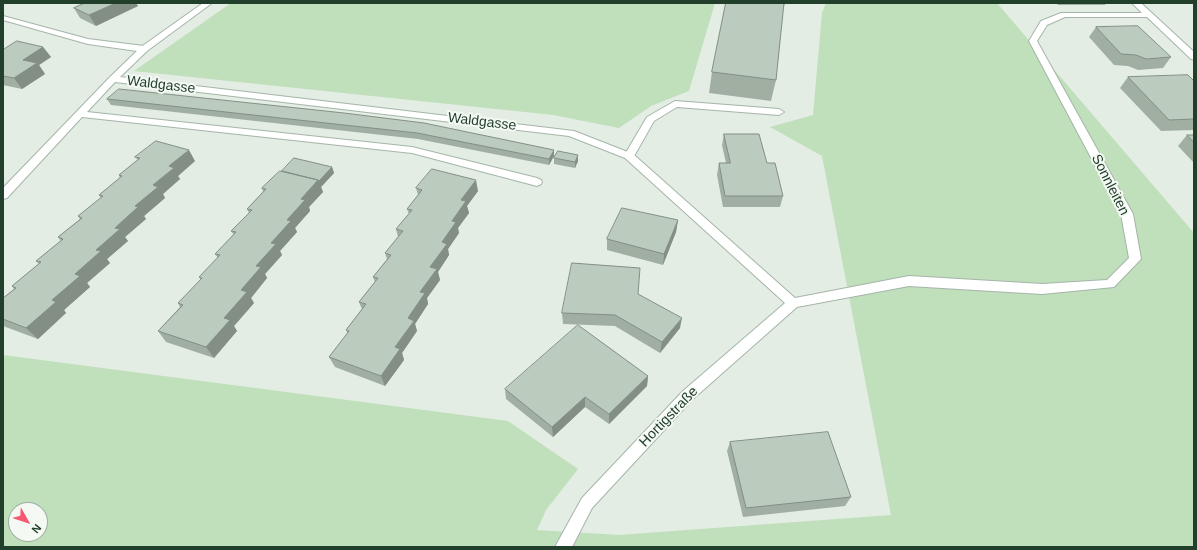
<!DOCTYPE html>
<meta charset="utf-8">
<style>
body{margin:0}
#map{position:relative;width:1197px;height:550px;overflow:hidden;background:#e3ede4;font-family:Helvetica,sans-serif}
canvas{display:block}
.frame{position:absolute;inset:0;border:4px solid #223f2b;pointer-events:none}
.north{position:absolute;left:8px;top:502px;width:40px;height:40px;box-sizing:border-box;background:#f4f9f4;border:1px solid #a0afa4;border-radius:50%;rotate:129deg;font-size:11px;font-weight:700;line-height:16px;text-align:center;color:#223f2b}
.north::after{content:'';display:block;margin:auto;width:14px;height:18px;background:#f55972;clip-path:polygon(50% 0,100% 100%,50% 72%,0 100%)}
</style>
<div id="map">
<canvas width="1197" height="550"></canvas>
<div class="frame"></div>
<div class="north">N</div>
</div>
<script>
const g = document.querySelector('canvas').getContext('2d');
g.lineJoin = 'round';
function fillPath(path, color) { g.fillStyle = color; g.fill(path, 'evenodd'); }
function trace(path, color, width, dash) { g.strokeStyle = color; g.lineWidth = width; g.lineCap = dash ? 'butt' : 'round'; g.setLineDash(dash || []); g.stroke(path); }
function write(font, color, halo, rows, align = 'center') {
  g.font = font + ' Helvetica,sans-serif'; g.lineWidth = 4; g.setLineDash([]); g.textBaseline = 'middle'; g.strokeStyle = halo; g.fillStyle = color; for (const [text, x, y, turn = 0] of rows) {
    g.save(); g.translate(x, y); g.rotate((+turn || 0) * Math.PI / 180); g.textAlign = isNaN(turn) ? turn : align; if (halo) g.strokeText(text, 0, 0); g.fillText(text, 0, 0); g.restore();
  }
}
const green = new Path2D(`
 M 231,3 L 715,3 L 689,91 L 651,106 L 619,128 L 553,115 L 134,71 Z
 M 826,3 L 997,3 L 1194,233 L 1194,547 L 3,547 L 3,355 L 508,421 L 578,469 L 546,510 L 537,530 L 619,535 L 891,515 L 822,156 L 770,127 L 813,115 L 822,13 ZM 16,510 L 40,510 L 40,534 L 16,534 Z`);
const lane = new Path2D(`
 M 3,16 L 88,39 L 144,46 L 148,49 L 144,52 L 88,44 L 3,20 Z
 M 675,101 L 779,109 L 784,112 L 779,115 L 677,107 L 654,121 L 633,158 L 625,158 L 624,156 L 647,117 Z`);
const street = new Path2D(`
 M 203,3 L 212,3 L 147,51 L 120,77 L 574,131 L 633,154 L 795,298 L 909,276 L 1042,284 L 1107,280 L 1129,258 L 1121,214 L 1029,41 L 1041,21 L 1061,13 L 1142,13 L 1132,3 L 1141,3 L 1194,52 L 1194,60 L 1191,59 L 1147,17 L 1065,17 L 1047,25 L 1037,41 L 1133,214 L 1141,259 L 1114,287 L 1042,294 L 909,286 L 797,307 L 693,399 L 592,508 L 572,547 L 555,547 L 582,498 L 683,391 L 785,303 L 625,158 L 569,136 L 115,82 L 87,112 L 412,147 L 537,178 L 541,180 L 542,182 L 541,184 L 537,186 L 412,153 L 82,117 L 7,198 L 3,199 L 3,188 L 110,77 L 141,47 Z`);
const wall = new Path2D(`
 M 85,3 L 136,3 L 138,6 L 96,26 L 80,18 L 74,8 Z
 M 726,3 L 786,3 L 783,7 L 776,80 L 771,101 L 709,93 L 712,72 Z
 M 1056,3 L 1106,3 L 1105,5 L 1058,5 Z
 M 1096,27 L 1171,57 L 1163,68 L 1138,70 L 1128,66 L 1114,65 L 1089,37 Z
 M 43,47 L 51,57 L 39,65 L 45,74 L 22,89 L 3,85 L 3,50 Z
 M 1128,77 L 1194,81 L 1194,130 L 1161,131 L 1120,88 Z
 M 107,99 L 424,123 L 554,156 L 549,165 L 418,139 L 111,105 Z
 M 724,134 L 767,163 L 783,196 L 780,207 L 723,207 L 717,175 L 719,163 L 726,163 L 722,145 Z
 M 1187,135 L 1194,135 L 1194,163 L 1178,146 Z
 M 135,157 L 195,161 L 178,176 L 180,179 L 163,194 L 165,198 L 144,216 L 146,219 L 125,237 L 128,241 L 107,259 L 110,263 L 87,283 L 90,287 L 64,310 L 66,313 L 38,339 L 3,326 L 3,298 L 14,289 L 12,286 L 39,264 L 36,261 L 61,241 L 58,237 L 80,219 L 78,216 L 101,198 L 99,195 L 120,178 L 119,175 L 138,160 Z
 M 554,158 L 578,161 L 575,168 L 554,164 Z
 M 332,167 L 334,173 L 321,187 L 323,192 L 309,207 L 310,211 L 295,228 L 297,232 L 280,251 L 282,255 L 265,274 L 267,278 L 251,298 L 254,303 L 234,326 L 237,331 L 214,358 L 166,342 L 158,331 L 180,307 L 178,303 L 201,280 L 199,277 L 218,258 L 215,254 L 234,235 L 231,231 L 249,213 L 247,209 L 263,192 L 262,188 L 282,171 Z
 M 416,188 L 478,191 L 467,206 L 469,213 L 458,228 L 459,233 L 448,249 L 449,255 L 438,272 L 440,280 L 427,298 L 428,304 L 415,324 L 417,331 L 402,353 L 404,360 L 385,386 L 335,367 L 329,357 L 348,334 L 346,330 L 362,309 L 359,302 L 375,282 L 373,277 L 387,259 L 385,253 L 398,237 L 396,229 L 409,214 L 407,209 L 418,195 Z
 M 678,220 L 676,232 L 663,265 L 607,250 L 607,239 Z
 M 638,294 L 680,328 L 660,353 L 615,326 L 563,324 L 562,313 Z
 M 648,376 L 647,386 L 609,424 L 585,407 L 553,437 L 506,399 L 505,389 Z
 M 730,442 L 851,497 L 845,506 L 743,517 L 727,451 Z`);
const shadedWall = new Path2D(`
 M 116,3 L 136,3 L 138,6 L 96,26 L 89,15 Z
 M 43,47 L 51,57 L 39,65 L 45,74 L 22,89 L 14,78 L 23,60 Z
 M 189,150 L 195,161 L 178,176 L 180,179 L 163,194 L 165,198 L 144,216 L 146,219 L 125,237 L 128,241 L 107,259 L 110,263 L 87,283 L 90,287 L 64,310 L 66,313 L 38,339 L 26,328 L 52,300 L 115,228 L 153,185 L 169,166 Z
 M 554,150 L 554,156 L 549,165 L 549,159 Z
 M 578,155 L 578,161 L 575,168 L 575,162 Z
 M 332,167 L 334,173 L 321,187 L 323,192 L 309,207 L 310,211 L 295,228 L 297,232 L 280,251 L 282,255 L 265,274 L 267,278 L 251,298 L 254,303 L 234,326 L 237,331 L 214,358 L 206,347 L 224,318 L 256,266 L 301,199 L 318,180 Z
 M 476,180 L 478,191 L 467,206 L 469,213 L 458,228 L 459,233 L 448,249 L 449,255 L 438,272 L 440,280 L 427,298 L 428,304 L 415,324 L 417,331 L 402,353 L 404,360 L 385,386 L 381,376 L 420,292 L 430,267 L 452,221 L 461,200 Z
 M 678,220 L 676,232 L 663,265 L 664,254 Z
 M 682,318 L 680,328 L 660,353 L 662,342 Z
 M 648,376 L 647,386 L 609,424 L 609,414 Z
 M 585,397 L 585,407 L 553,437 L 552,427 Z`);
const building = new Path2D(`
 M 85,3 L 116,3 L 89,15 L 74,8 Z
 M 726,3 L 784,3 L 776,80 L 712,72 Z
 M 1138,26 L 1171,57 L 1146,59 L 1136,55 L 1121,54 L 1096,27 Z
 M 17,41 L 43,47 L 23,60 L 37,63 L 14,78 L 3,76 L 3,50 Z
 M 1188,75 L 1194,81 L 1194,119 L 1169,120 L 1128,77 Z
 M 119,89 L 344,113 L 424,123 L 554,150 L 549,159 L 417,133 L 107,99 Z
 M 724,134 L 759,134 L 767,163 L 775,163 L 783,196 L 725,196 L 719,163 L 730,163 Z
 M 1187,135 L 1194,135 L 1194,142 Z
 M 156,141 L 189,150 L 169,166 L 174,168 L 153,185 L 158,187 L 135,206 L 138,207 L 115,228 L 120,229 L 96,250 L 101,251 L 75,274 L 80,276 L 52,300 L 56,302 L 26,328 L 3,319 L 3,298 L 16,288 L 12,286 L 41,262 L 36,261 L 63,239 L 58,237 L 82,218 L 78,216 L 103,196 L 99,195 L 122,176 L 119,175 L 140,158 L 135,157 Z
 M 558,151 L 578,155 L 575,162 L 554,158 Z
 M 294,158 L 332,167 L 319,181 L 318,180 L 282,171 Z
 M 432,169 L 476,180 L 461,200 L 466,201 L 452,221 L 456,222 L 442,242 L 447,244 L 430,267 L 437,269 L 420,292 L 425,293 L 408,318 L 414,321 L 395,347 L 400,349 L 381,376 L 329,357 L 349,331 L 346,330 L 366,304 L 359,302 L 378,278 L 373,277 L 391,255 L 385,253 L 403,231 L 396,229 L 412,210 L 407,209 L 422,190 L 416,188 Z
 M 280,171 L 318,180 L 301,199 L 305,200 L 287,220 L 291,221 L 271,243 L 276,244 L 256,266 L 261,267 L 241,290 L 247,292 L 224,318 L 230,320 L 206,347 L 158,331 L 183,305 L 178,303 L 202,278 L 199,277 L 220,255 L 215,254 L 236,232 L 231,231 L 252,210 L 247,209 L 266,189 L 262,188 Z
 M 622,208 L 678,220 L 664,254 L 607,239 Z
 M 572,263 L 640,268 L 638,294 L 682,318 L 662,342 L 615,315 L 562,313 Z
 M 578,325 L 648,376 L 609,414 L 585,397 L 552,427 L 505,389 Z
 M 828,432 L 851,497 L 746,508 L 730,442 Z`);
const streetNames = [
 ["Waldgasse",161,85,7],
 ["Waldgasse",482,122,7],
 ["Sonnleiten",1110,185,63],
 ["Hortigstraße",669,417,-46]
];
fillPath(green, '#c0dfbb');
trace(lane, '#a5b5a9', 2);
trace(street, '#a5b5a9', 2);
fillPath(lane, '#fff');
fillPath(street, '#fff');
fillPath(wall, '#a1afa3');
fillPath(shadedWall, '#838e85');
fillPath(building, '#bbcbbe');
trace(building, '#838e85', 1);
write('14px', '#223f2b', '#f4f9f4', streetNames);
</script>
